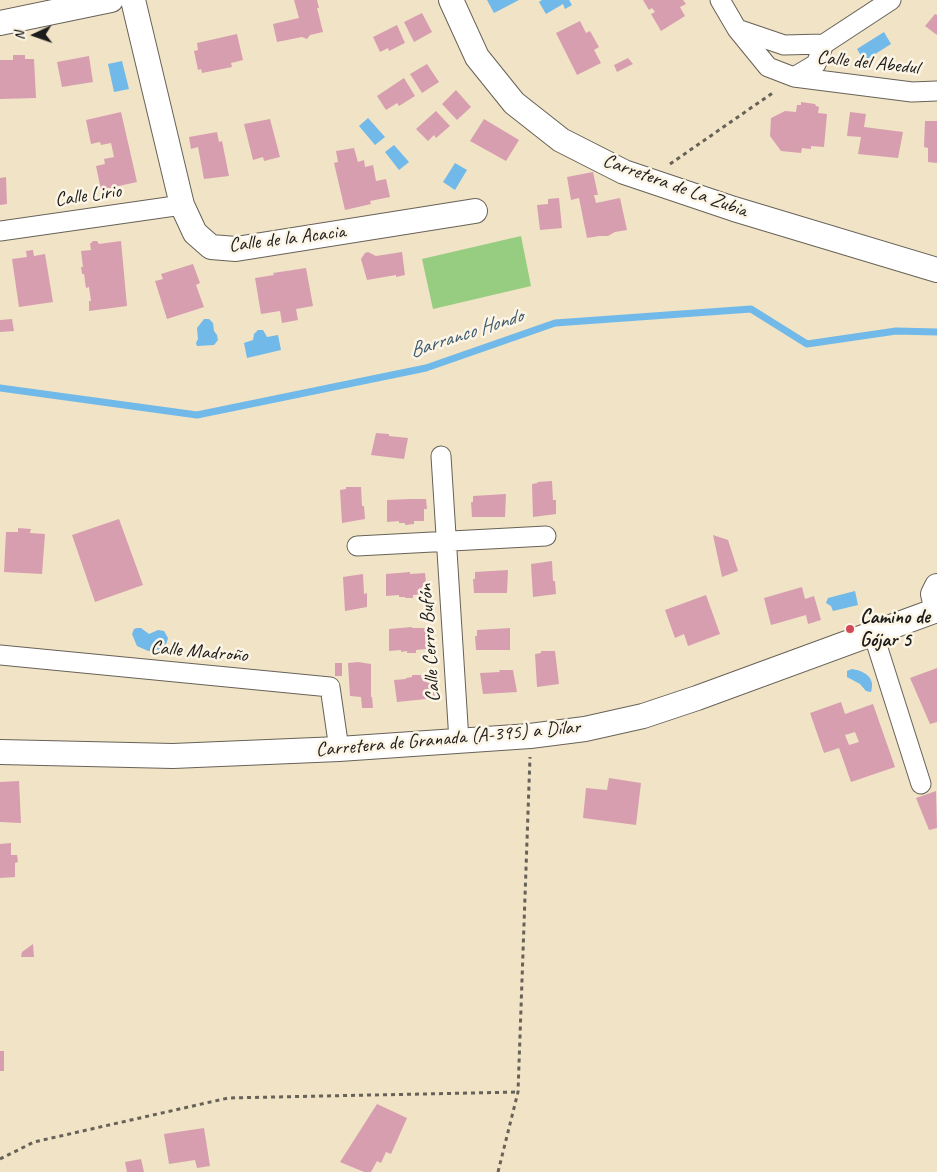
<!DOCTYPE html>
<meta charset="utf-8">
<style>
body{margin:0}
#map{position:relative;width:937px;height:1172px;overflow:hidden;background:#f1e3c6;font-family:Caveat,sans-serif}
canvas{display:block}
.north{position:absolute;left:10px;top:10px;width:50px;height:50px;-webkit-text-stroke:4px #fcf5e5;paint-order:stroke;rotate:267deg;font-size:14px;font-weight:700;line-height:20px;text-align:center;color:#1c1c1c}
.north::after{content:'';display:block;margin:auto;width:18px;height:22px;background:#1c1c1c;clip-path:polygon(50% 0,100% 100%,50% 72%,0 100%)}
</style>
<div id="map">
<canvas width="937" height="1172"></canvas>
<div class="north">N</div>
</div>
<script>
const g = document.querySelector('canvas').getContext('2d');
g.lineJoin = 'round';
function fillPath(path, color) { g.fillStyle = color; g.fill(path, 'evenodd'); }
function trace(path, color, width, dash) { g.strokeStyle = color; g.lineWidth = width; g.lineCap = dash ? 'butt' : 'round'; g.setLineDash(dash || []); g.stroke(path); }
function write(font, color, halo, rows, align = 'center') {
  g.font = font + ' Caveat,sans-serif'; g.lineWidth = 5; g.setLineDash([]); g.textBaseline = 'middle'; g.strokeStyle = halo; g.fillStyle = color; for (const [text, x, y, turn = 0] of rows) {
    g.save(); g.translate(x, y); g.rotate((+turn || 0) * Math.PI / 180); g.textAlign = isNaN(turn) ? turn : align; if (halo) g.strokeText(text, 0, 0); g.fillText(text, 0, 0); g.restore();
  }
}
const green = new Path2D(`
 M 521,236 L 531,286 L 433,309 L 422,259 Z`);
const water = new Path2D(`
 M 487,0 L 519,0 L 494,13 Z
 M 542,0 L 569,0 L 572,5 L 565,9 L 563,4 L 546,14 L 539,2 Z
 M 884,32 L 891,44 L 864,61 L 857,49 Z
 M 122,61 L 129,89 L 114,92 L 108,64 Z
 M 368,118 L 385,137 L 375,145 L 359,126 Z
 M 394,145 L 409,162 L 399,170 L 385,152 Z
 M 455,163 L 467,170 L 455,190 L 443,182 Z
 M 204,319 L 209,319 L 213,323 L 214,331 L 217,335 L 218,340 L 214,345 L 197,346 L 196,343 L 198,339 L 197,328 Z
 M 258,330 L 263,330 L 267,337 L 278,335 L 281,350 L 247,358 L 244,343 L 253,340 L 254,334 Z
 M 855,591 L 858,605 L 833,611 L 831,606 L 826,603 L 828,598 Z
 M 137,628 L 141,628 L 149,634 L 158,630 L 164,631 L 168,638 L 165,648 C 156,656 146,650 137,646 L 132,634 L 134,629 Z
 M 852,669 C 864,671 876,677 871,692 L 866,691 L 860,684 L 847,677 L 847,671 Z`);
const stream = new Path2D(`
 M 0,388 L 197,415 L 426,368 L 555,323 L 751,309 L 807,344 L 896,331 L 937,332`);
const building = new Path2D(`
 M 294,0 L 317,0 L 319,8 L 317,8 L 323,32 L 310,35 L 307,39 L 302,37 L 277,42 L 273,24 L 299,18 Z
 M 643,0 L 683,0 L 686,4 L 680,7 L 685,16 L 661,31 L 651,14 L 655,12 L 652,8 L 649,10 Z
 M 422,13 L 432,32 L 414,42 L 404,22 Z
 M 935,14 L 937,15 L 937,35 L 925,26 Z
 M 580,21 L 586,33 L 590,31 L 599,47 L 594,50 L 601,63 L 577,75 L 556,33 Z
 M 397,25 L 405,43 L 389,51 L 388,48 L 380,52 L 373,37 Z
 M 237,34 L 243,60 L 231,63 L 232,67 L 202,73 L 201,69 L 198,70 L 194,51 L 198,50 L 197,43 Z
 M 13,55 L 25,55 L 25,59 L 34,59 L 36,98 L 0,99 L 0,60 L 13,60 Z
 M 89,56 L 93,82 L 62,87 L 57,62 Z
 M 628,58 L 633,64 L 617,72 L 614,65 Z
 M 427,64 L 439,82 L 422,93 L 410,74 Z
 M 404,78 L 415,96 L 399,106 L 397,103 L 386,110 L 377,96 Z
 M 456,90 L 471,107 L 457,120 L 442,104 Z
 M 801,102 L 815,104 L 816,106 L 819,107 L 818,113 L 827,114 L 824,147 L 811,146 L 811,149 L 802,148 L 801,153 L 781,151 L 770,136 L 771,118 L 785,111 L 796,112 L 797,105 L 801,105 Z
 M 436,111 L 450,126 L 436,138 L 434,135 L 428,141 L 416,129 Z
 M 121,112 L 137,182 L 101,190 L 96,166 L 105,164 L 104,159 L 114,157 L 111,143 L 101,145 L 100,142 L 91,144 L 86,120 Z
 M 850,112 L 866,114 L 864,127 L 903,132 L 898,158 L 858,154 L 861,137 L 847,136 Z
 M 270,119 L 280,157 L 264,161 L 263,157 L 253,160 L 244,124 Z
 M 484,119 L 519,140 L 506,161 L 470,141 Z
 M 925,121 L 937,121 L 937,163 L 928,162 L 928,148 L 924,147 Z
 M 217,132 L 219,142 L 222,141 L 229,176 L 204,179 L 198,147 L 191,149 L 189,137 Z
 M 354,148 L 358,162 L 364,160 L 365,167 L 373,165 L 376,181 L 386,179 L 390,197 L 370,201 L 371,204 L 345,210 L 334,163 L 338,162 L 336,151 Z
 M 593,172 L 598,195 L 594,195 L 596,203 L 620,198 L 627,230 L 615,232 L 608,236 L 599,236 L 587,238 L 579,198 L 571,200 L 567,177 Z
 M 6,177 L 7,204 L 0,205 L 0,178 Z
 M 559,198 L 562,228 L 540,230 L 537,205 L 548,204 L 548,199 Z
 M 93,241 L 97,241 L 99,244 L 121,241 L 127,306 L 89,311 L 89,301 L 91,301 L 89,287 L 86,288 L 84,274 L 82,274 L 81,267 L 83,267 L 81,251 L 91,250 L 90,244 Z
 M 33,250 L 34,256 L 45,254 L 53,302 L 19,307 L 12,259 L 27,257 L 26,251 Z
 M 368,252 L 376,256 L 402,252 L 405,275 L 396,277 L 396,275 L 367,280 L 361,259 L 365,253 Z
 M 193,264 L 200,283 L 196,285 L 204,307 L 167,319 L 155,281 L 163,279 L 161,274 Z
 M 306,268 L 313,306 L 296,309 L 298,320 L 282,323 L 280,311 L 261,314 L 255,278 L 274,275 L 273,273 Z
 M 12,319 L 14,331 L 0,332 L 0,320 Z
 M 376,433 L 389,434 L 389,436 L 408,438 L 404,459 L 371,455 Z
 M 552,481 L 553,500 L 556,500 L 556,514 L 533,517 L 532,484 L 538,483 L 537,482 Z
 M 346,487 L 361,487 L 362,506 L 364,506 L 365,519 L 342,523 L 340,490 L 346,489 Z
 M 506,494 L 505,517 L 472,517 L 471,502 L 473,502 L 473,496 Z
 M 411,499 L 426,499 L 427,509 L 424,509 L 424,521 L 414,521 L 414,524 L 405,525 L 405,523 L 399,523 L 399,521 L 387,522 L 387,500 Z
 M 119,519 L 143,585 L 95,602 L 72,535 Z
 M 18,528 L 31,529 L 30,533 L 45,534 L 42,574 L 4,572 L 6,532 L 18,532 Z
 M 713,535 L 728,540 L 738,571 L 722,577 Z
 M 552,561 L 553,581 L 555,581 L 556,594 L 533,597 L 531,564 Z
 M 508,570 L 507,593 L 474,593 L 473,579 L 475,579 L 475,572 Z
 M 410,572 L 410,574 L 425,573 L 426,583 L 423,583 L 424,594 L 413,595 L 413,598 L 405,598 L 405,597 L 399,597 L 399,595 L 386,596 L 386,574 Z
 M 363,574 L 364,594 L 367,593 L 367,607 L 345,611 L 343,577 Z
 M 802,587 L 805,599 L 814,596 L 821,620 L 808,624 L 806,615 L 771,625 L 764,598 Z
 M 706,595 L 720,634 L 688,646 L 684,634 L 675,638 L 665,610 Z
 M 412,627 L 412,628 L 428,628 L 428,637 L 425,637 L 426,649 L 416,650 L 416,653 L 407,653 L 407,651 L 401,652 L 401,650 L 389,651 L 389,629 Z
 M 510,628 L 510,650 L 476,650 L 475,636 L 477,636 L 477,630 Z
 M 541,651 L 555,651 L 559,684 L 537,687 L 535,654 L 541,653 Z
 M 358,662 L 371,664 L 371,697 L 372,697 L 373,708 L 362,708 L 361,697 L 350,696 L 348,663 Z
 M 335,663 L 342,663 L 342,676 L 335,676 Z
 M 937,668 L 937,722 L 930,724 L 910,678 Z
 M 499,670 L 513,670 L 517,692 L 483,694 L 480,673 L 500,672 Z
 M 412,675 L 421,675 L 421,678 L 432,677 L 432,689 L 435,689 L 436,698 L 397,702 L 394,680 L 406,679 L 406,678 L 412,677 Z
 M 841,702 L 845,714 L 873,704 L 895,767 L 851,782 L 839,748 L 824,753 L 810,713 ZM 855,732 L 859,742 L 849,745 L 845,735 Z
 M 609,778 L 641,783 L 636,825 L 583,818 L 586,788 L 607,790 Z
 M 19,781 L 21,823 L 0,822 L 0,782 Z
 M 936,791 L 937,828 L 929,830 L 916,798 Z
 M 11,843 L 11,855 L 17,855 L 18,862 L 15,863 L 15,877 L 0,878 L 0,844 Z
 M 33,944 L 34,957 L 21,957 L 22,952 Z
 M 0,1051 L 4,1051 L 4,1071 L 0,1071 Z
 M 377,1104 L 407,1118 L 391,1154 L 386,1152 L 381,1163 L 377,1161 L 371,1172 L 364,1172 L 340,1162 Z
 M 204,1128 L 210,1166 L 197,1168 L 195,1160 L 169,1164 L 164,1134 Z
 M 141,1159 L 144,1172 L 127,1172 L 125,1162 Z`);
const path = new Path2D(`
 M 670,164 L 774,92
 M 0,1159 L 34,1142 L 228,1098 L 518,1092
 M 498,1172 L 518,1092 L 530,757`);
const minor = new Path2D(`
 M 720,0 L 737,29 L 768,67 L 794,77 L 816,64 L 824,44
 M 737,29 L 784,45 L 824,44 L 891,0
 M 794,77 L 912,92 L 937,91
 M 0,231 L 182,205
 M 441,456 L 459,741
 M 357,546 L 546,536
 M 873,633 L 921,784
 M 0,655 L 330,687 L 339,749`);
const tertiary = new Path2D(`
 M 133,0 L 182,205 L 195,233 L 211,247 L 236,249 L 475,211
 M 451,0 L 477,57 L 514,103 L 561,140 L 624,172 L 734,209 L 937,270
 M 0,23 L 111,0
 M 937,611 L 933,594 L 937,586
 M 0,752 L 173,756 L 339,749 L 530,736 L 585,729 L 643,716 L 697,698 L 937,610`);
const markers = [
 [850,629,5,"#d1495b"]
];
const streetNames = [
 ["Calle del Abedul",868,63,6],
 ["Carretera de La Zubia",675,186,20],
 ["Calle Lirio",88,196,-8],
 ["Calle de la Acacia",287,239,-7],
 ["Calle Cerro Bufón",430,643,-94],
 ["Calle Madroño",199,652,5],
 ["Carretera de Granada (A-395) a Dílar",448,739,-5]
];
const poiNames = [
 ["Camino de",860,618],
 ["Gójar 5",860,641]
];
const waterNames = [
 ["Barranco Hondo",466,334,-18]
];
fillPath(green, '#96cd80');
fillPath(water, '#70b9e8');
trace(stream, '#70b9e8', 7);
fillPath(building, '#d79eb0');
trace(minor, '#676258', 21);
trace(tertiary, '#676258', 26);
trace(path, '#676258', 3, [4, 4]);
trace(minor, '#fff', 19);
trace(tertiary, '#fff', 24);
for (const [x, y, r, color] of markers) { const dot = new Path2D(); dot.arc(x, y, r, 0, 2 * Math.PI); g.fillStyle = color; g.fill(dot); trace(dot, '#fcf5e5', 2); }
write('20px', '#1c1c1c', '#fcf5e5', streetNames);
write('bold 20px', '#1c1c1c', '#fcf5e5', poiNames, 'left');
write('italic 21px', '#3e5b6e', '#fcf5e5', waterNames);
</script>
